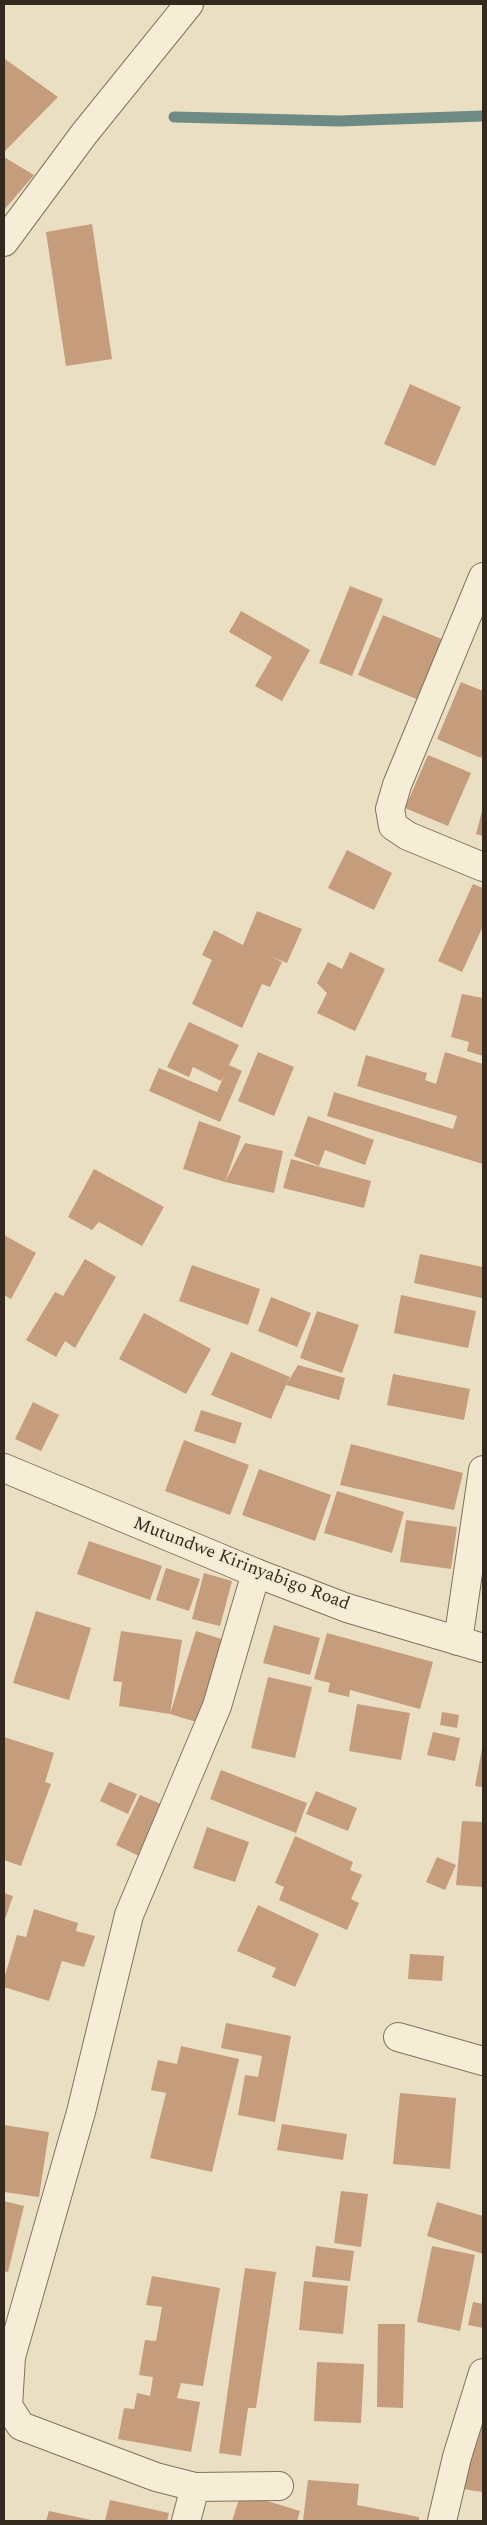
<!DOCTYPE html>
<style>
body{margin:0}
#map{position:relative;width:487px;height:2525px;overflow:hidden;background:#eadfc3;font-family:Spectral,serif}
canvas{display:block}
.frame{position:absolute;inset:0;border:5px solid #34291e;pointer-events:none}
</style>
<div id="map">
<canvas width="487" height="2525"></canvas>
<div class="frame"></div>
</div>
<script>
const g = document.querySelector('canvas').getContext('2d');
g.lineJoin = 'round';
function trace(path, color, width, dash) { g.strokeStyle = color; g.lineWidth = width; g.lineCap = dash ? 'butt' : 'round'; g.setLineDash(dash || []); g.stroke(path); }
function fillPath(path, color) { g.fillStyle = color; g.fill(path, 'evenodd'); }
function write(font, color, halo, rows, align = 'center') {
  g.font = font + ' Spectral,serif'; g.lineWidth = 4.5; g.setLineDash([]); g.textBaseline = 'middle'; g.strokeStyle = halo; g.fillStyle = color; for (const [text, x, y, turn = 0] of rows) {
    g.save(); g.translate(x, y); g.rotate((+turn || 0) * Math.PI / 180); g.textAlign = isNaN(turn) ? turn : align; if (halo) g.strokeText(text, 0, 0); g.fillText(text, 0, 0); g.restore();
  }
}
const stream = new Path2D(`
 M 174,117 L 339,121 L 483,116`);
const building = new Path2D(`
 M 5,59 L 58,97 L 4,152 L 4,60 Z
 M 4,157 L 34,175 L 4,210 Z
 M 92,224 L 112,359 L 66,366 L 46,232 Z
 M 410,384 L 461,407 L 435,466 L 384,444 Z
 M 350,586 L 383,599 L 352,676 L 319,663 Z
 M 241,611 L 310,650 L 282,701 L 255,686 L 272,657 L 229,632 Z
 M 383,615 L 444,640 L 419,700 L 358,675 Z
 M 461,682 L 483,691 L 483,753 L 481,758 L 437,739 Z
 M 428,755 L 471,773 L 448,826 L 405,808 Z
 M 483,807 L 483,836 L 476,834 Z
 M 347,850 L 392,873 L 374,910 L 328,888 Z
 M 473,884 L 483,888 L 483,926 L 462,972 L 438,961 Z
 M 257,911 L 302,929 L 287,963 L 270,956 L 282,962 L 270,987 L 262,984 L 242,1028 L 192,1004 L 212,960 L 202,955 L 214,930 L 243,945 Z
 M 350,952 L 385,969 L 355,1031 L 317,1013 L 327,993 L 317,983 L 328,962 L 342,969 Z
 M 462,994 L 483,998 L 483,1056 L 467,1051 L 469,1042 L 451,1037 Z
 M 189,1022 L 239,1045 L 229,1065 L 242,1071 L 220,1122 L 149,1091 L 159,1068 L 217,1092 L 224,1076 L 221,1081 L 193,1067 L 189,1077 L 167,1067 Z
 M 258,1052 L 294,1067 L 274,1116 L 238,1101 Z
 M 445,1052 L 483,1064 L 483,1164 L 327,1116 L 334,1092 L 453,1129 L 457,1116 L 357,1086 L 366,1055 L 427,1073 L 425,1080 L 436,1084 Z
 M 308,1116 L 374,1140 L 365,1165 L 325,1150 L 319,1166 L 294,1156 Z
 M 199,1121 L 241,1136 L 225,1182 L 245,1143 L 283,1151 L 274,1193 L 225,1182 L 183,1169 Z
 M 291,1159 L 371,1181 L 364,1208 L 283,1188 Z
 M 94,1169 L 164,1207 L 142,1246 L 99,1222 L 92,1230 L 68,1217 Z
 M 4,1235 L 36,1253 L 11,1299 L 4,1295 Z
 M 420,1254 L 483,1267 L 482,1298 L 414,1283 Z
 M 85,1259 L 116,1277 L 75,1348 L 65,1341 L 56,1357 L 26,1340 L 55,1292 L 63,1296 Z
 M 192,1265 L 260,1289 L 248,1325 L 179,1301 Z
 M 401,1295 L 476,1311 L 468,1348 L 394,1333 Z
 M 271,1297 L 311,1313 L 297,1347 L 258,1331 Z
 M 317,1311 L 359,1325 L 342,1373 L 300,1358 Z
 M 144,1313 L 211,1349 L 186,1394 L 119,1359 Z
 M 231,1352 L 290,1377 L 286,1385 L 298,1365 L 345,1378 L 339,1400 L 286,1385 L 271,1419 L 211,1395 Z
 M 393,1374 L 470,1389 L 464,1420 L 387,1405 Z
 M 33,1402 L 59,1415 L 41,1451 L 15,1439 Z
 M 201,1410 L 242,1423 L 235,1444 L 194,1431 Z
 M 184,1440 L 249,1465 L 230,1515 L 165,1491 Z
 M 351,1444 L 463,1473 L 454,1510 L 340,1485 Z
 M 259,1469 L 331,1495 L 315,1541 L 242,1515 Z
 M 337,1491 L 404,1512 L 392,1553 L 324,1533 Z
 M 406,1520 L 457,1527 L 451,1569 L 400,1562 Z
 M 89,1541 L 162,1566 L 150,1600 L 77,1574 Z
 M 166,1568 L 200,1579 L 189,1611 L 156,1600 Z
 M 204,1573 L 232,1581 L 220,1626 L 192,1619 Z
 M 36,1611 L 91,1628 L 69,1700 L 13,1683 Z
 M 274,1625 L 320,1638 L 310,1675 L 263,1663 Z
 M 121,1631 L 182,1640 L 170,1714 L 196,1631 L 228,1641 L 203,1724 L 170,1714 L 119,1706 L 122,1682 L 113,1681 Z
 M 327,1633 L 433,1662 L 420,1709 L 350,1690 L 349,1697 L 328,1692 L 330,1683 L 314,1679 Z
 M 268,1677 L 312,1687 L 295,1758 L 251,1748 Z
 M 357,1704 L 410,1713 L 401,1760 L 349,1751 Z
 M 442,1712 L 459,1715 L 457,1728 L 440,1725 Z
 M 433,1732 L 460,1738 L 455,1761 L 427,1755 Z
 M 4,1737 L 54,1753 L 45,1782 L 51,1784 L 21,1866 L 4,1860 Z
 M 482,1749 L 483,1749 L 483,1787 L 475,1786 Z
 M 221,1770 L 307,1803 L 296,1833 L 210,1799 Z
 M 109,1782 L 137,1794 L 128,1814 L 100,1801 Z
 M 316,1791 L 357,1808 L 348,1831 L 306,1814 Z
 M 140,1795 L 163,1805 L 139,1856 L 116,1845 Z
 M 462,1821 L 483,1822 L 483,1887 L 456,1885 Z
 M 207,1827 L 249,1842 L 235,1882 L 193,1868 Z
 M 295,1836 L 353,1862 L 350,1870 L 362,1875 L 351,1899 L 359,1903 L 347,1930 L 279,1900 L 284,1887 L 275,1883 Z
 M 437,1857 L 456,1865 L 445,1890 L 426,1882 Z
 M 4,1893 L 13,1896 L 4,1922 Z
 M 258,1905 L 319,1934 L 295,1987 L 272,1977 L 276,1968 L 237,1951 Z
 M 34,1909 L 78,1923 L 76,1931 L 95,1936 L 84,1967 L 62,1961 L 49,2001 L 4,1987 L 4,1979 L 17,1935 L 26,1937 Z
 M 410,1954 L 444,1956 L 442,1981 L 408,1979 Z
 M 226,2023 L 291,2036 L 275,2122 L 238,2115 L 245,2075 L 258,2077 L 262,2056 L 221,2048 Z
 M 181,2046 L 239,2059 L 212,2172 L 150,2158 L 166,2093 L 151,2090 L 158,2060 L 177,2064 Z
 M 400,2093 L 456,2098 L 450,2169 L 393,2164 Z
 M 282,2124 L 347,2134 L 343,2160 L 277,2150 Z
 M 4,2125 L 49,2132 L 39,2197 L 4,2192 Z
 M 341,2191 L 368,2194 L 361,2247 L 334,2243 Z
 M 4,2201 L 24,2206 L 8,2272 L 4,2271 Z
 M 437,2202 L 483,2216 L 483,2254 L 427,2236 Z
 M 316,2246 L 354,2251 L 350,2281 L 312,2277 Z
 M 432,2246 L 475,2255 L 460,2331 L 417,2322 Z
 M 245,2268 L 276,2272 L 256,2408 L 248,2408 L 241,2456 L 219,2453 Z
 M 152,2276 L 220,2288 L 203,2386 L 181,2383 L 177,2398 L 200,2402 L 191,2452 L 118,2439 L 124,2408 L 134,2409 L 137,2393 L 150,2396 L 153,2377 L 139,2375 L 145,2340 L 156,2341 L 162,2307 L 146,2305 Z
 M 304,2281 L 348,2286 L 343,2334 L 299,2330 Z
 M 473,2302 L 483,2304 L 483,2328 L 468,2325 Z
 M 378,2324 L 405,2324 L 403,2408 L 377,2407 Z
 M 317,2362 L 364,2364 L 361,2423 L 314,2421 Z
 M 474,2420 L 483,2422 L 483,2492 L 463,2489 Z
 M 308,2480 L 359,2484 L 357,2505 L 419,2517 L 419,2521 L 303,2521 Z
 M 241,2493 L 300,2511 L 297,2521 L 232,2521 Z
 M 110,2500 L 169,2513 L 167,2521 L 105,2521 Z
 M 49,2511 L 91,2520 L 91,2521 L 46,2521 Z`);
const minor = new Path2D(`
 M 4,242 L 84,134 L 189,4
 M 483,577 L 397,785 L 390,809 L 393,826 L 408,836 L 483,867
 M 458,1641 L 483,1470
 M 398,2037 L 483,2061
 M 195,2487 L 279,2486
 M 186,2521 L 195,2487 L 156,2477 L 21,2426 L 8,2406 L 11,2357 L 81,2112 L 129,1915 L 217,1706 L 256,1573
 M 442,2521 L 457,2457 L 483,2373`);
const tertiary = new Path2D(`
 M 4,1468 L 256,1573 L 347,1608 L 483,1648`);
const streetNames = [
 ["Mutundwe Kirinyabigo Road",241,1565,21]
];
trace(stream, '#6d8b84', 11);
fillPath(building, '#c59c7c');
trace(minor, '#83715c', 30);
trace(tertiary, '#83715c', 30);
trace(minor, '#f6edd6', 28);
trace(tertiary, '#f6edd6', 28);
write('18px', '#34291e', '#f2ead2', streetNames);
</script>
